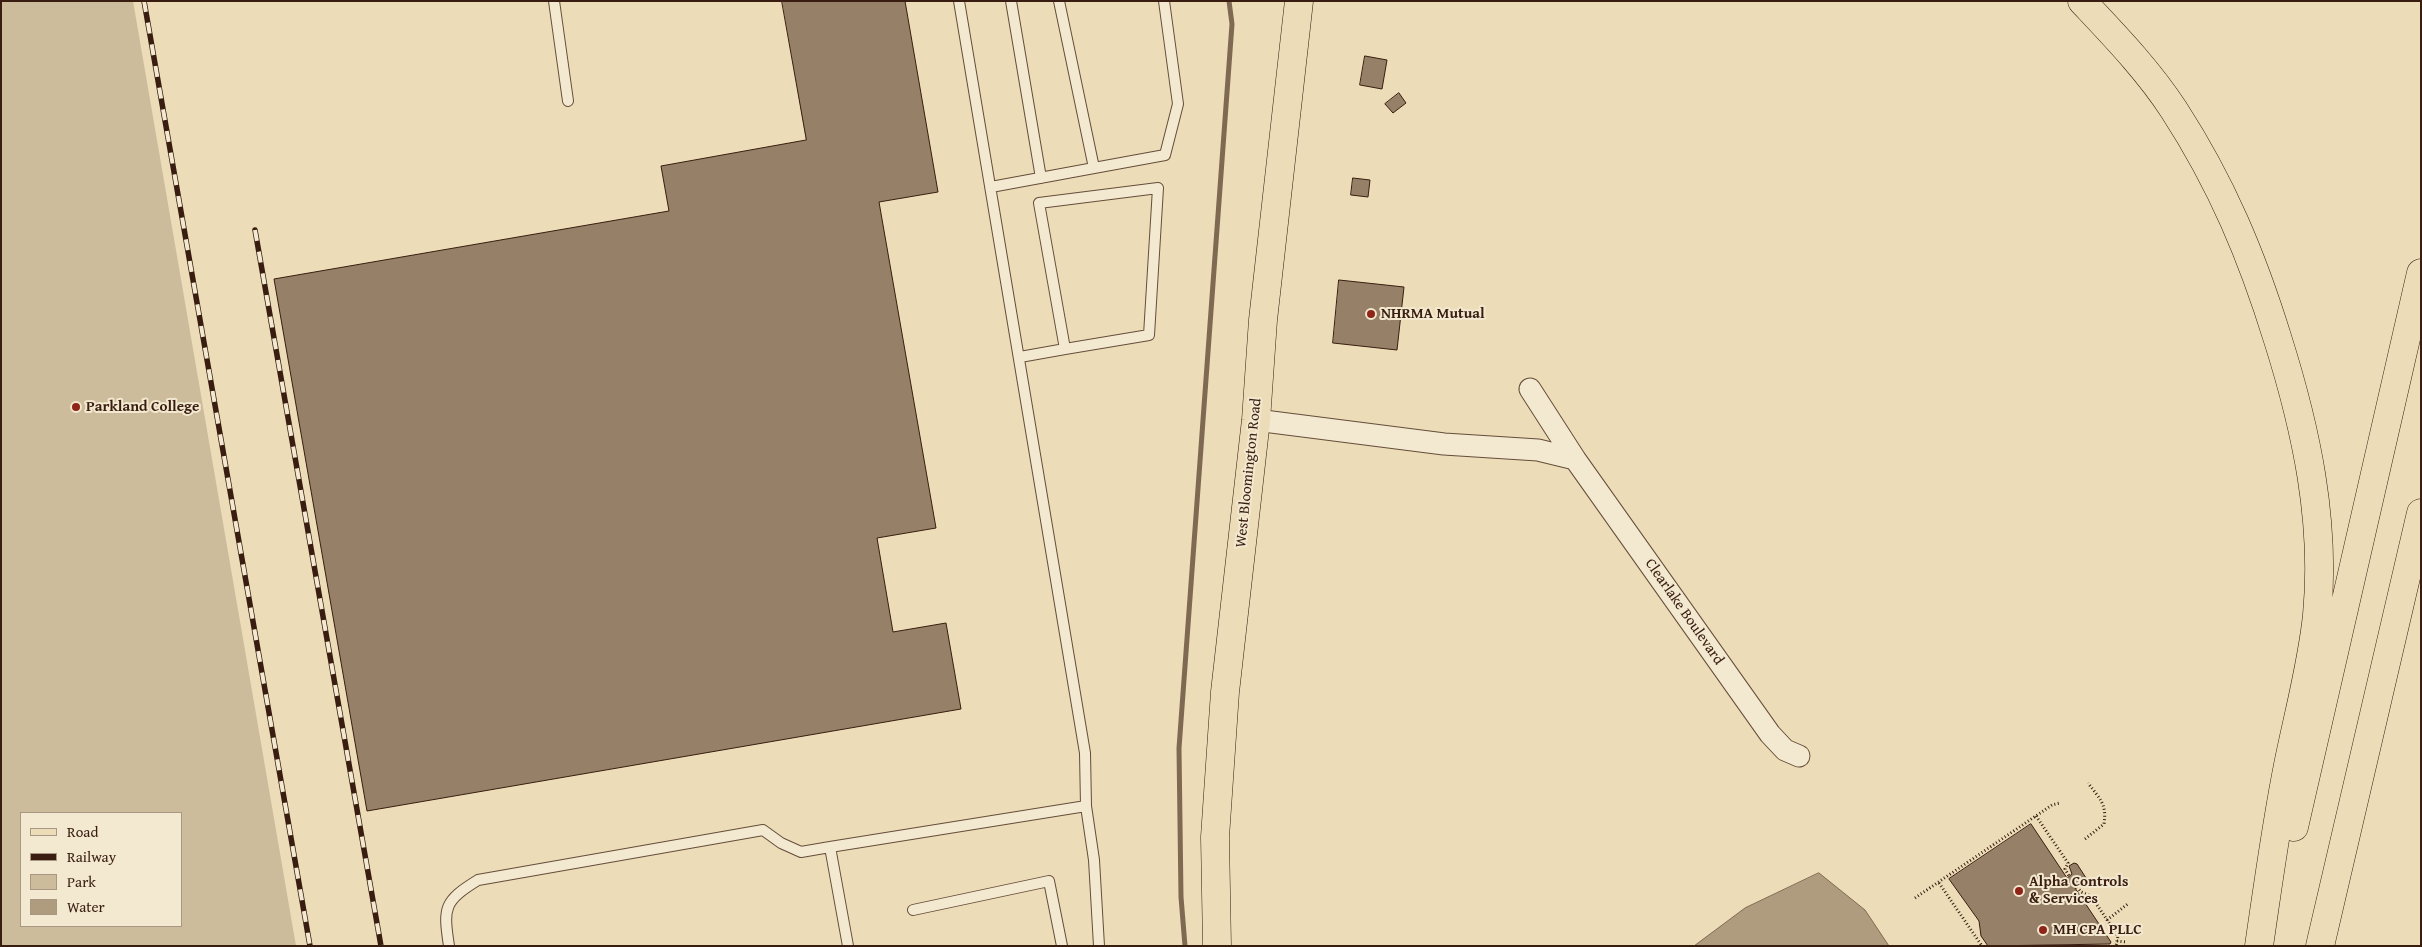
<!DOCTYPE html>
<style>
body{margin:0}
#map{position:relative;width:2422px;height:947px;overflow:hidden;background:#ecdcb7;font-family:"Gentium Book Plus",serif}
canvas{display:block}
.frame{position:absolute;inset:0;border:2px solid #381d10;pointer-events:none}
.legend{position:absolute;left:20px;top:812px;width:162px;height:115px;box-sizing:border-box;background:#f3e8d0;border:1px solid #a89783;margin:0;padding:6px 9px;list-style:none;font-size:15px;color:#381d10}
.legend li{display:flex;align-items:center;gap:10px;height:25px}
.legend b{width:25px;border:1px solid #a89783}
</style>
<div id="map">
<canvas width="2422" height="947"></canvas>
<div class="frame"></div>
<ul class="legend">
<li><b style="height:6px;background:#ecdcb7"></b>Road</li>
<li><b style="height:6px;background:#381d10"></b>Railway</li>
<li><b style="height:14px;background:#cdbc9b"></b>Park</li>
<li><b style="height:14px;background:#af9b7e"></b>Water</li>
</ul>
</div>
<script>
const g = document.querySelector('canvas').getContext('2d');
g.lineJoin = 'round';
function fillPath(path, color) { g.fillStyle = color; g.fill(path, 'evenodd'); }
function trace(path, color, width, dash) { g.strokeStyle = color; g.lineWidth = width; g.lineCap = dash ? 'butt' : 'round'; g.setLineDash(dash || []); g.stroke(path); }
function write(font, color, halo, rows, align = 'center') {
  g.font = font + ' "Gentium Book Plus",serif'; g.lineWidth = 4; g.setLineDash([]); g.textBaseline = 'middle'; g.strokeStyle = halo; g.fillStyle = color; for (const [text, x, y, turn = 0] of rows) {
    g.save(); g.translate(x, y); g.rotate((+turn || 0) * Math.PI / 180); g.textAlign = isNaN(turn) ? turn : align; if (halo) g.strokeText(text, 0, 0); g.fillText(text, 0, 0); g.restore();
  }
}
const green = new Path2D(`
 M 1,1 L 133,1 L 296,946 L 1,946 ZM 21,813 L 181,813 L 181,926 L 21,926 Z`);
const water = new Path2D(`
 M 1819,873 L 1865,910 L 1889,946 L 1694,946 L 1745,908 Z`);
const stream = new Path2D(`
 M 1185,946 L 1181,897 L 1179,748 L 1232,24 L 1229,1`);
const building = new Path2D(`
 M 782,1 L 905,1 L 938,192 L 879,202 L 936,528 L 877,538 L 893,632 L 946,623 L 961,709 L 367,811 L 274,279 L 669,211 L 661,166 L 806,140 Z
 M 1365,56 L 1387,60 L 1382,89 L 1360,85 Z
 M 1399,93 L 1406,103 L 1393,113 L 1385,104 Z
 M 1353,178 L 1370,180 L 1368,197 L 1351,195 Z
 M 1339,280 L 1404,287 L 1397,350 L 1333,343 Z
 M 2031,824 L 2067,878 L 2072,874 L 2069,866 L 2074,863 L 2077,864 L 2088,881 L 2075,888 L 2111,942 L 2110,944 L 1988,946 L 1981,936 L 1979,921 L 1949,879 Z`);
const path = new Path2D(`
 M 2036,816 L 2068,863 L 2065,869 L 2069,876
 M 2085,839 L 2104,824 C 2107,804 2100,799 2088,783
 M 1939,883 L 1982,946
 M 2077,887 L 2081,892 L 2091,896 L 2118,936 L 2116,946
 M 1915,898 L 2052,805 L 2060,803
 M 2107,920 L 2129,903
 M 2117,941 L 2126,942`);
const service = new Path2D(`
 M 554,1 L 568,101
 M 959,1 L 1085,753 L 1086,806
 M 1011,1 L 1041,178
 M 1094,168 L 1165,155 L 1178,104 L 1164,1
 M 991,187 L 1094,168 L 1059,1
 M 1020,357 L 1065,349 L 1039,203 L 1158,188 L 1149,335 L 1065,349
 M 913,910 L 1049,881 L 1062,946
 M 449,946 C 443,907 444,901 478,880 L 763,830 L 781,843 L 801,852 L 830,847
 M 848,946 L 830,847 L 1086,806 L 1094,860 L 1099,946`);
const minor = new Path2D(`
 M 1530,389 L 1575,459
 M 1256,420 L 1444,444 L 1538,450 L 1575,459 L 1770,734 L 1785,750 L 1799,756`);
const primary = new Path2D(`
 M 1217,946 L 1215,837 L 1225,692 L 1256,420 L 1263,320 L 1299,1`);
const motorway = new Path2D(`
 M 2082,1 C 2114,35 2148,70 2174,110 C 2222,184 2252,256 2278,340 C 2306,429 2326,521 2317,615 C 2312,665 2298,715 2288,765 C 2276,825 2268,885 2259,946
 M 2294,827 L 2421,273
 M 2320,946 L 2421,513`);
const rail = new Path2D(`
 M 144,1 L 310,946
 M 255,230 L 381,946`);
const markers = [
 [1371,314,5,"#8f2418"],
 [76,407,5,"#8f2418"],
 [2019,891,5,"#8f2418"],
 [2043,930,5,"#8f2418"]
];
const poiNames = [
 ["NHRMA Mutual",1381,314],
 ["Parkland College",86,407],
 ["Alpha Controls",2029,882],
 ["& Services",2029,899],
 ["MH CPA PLLC",2053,930]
];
const streetNames = [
 ["West Bloomington Road",1249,473,-84],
 ["Clearlake Boulevard",1684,612,55]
];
fillPath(green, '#cdbc9b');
fillPath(water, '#af9b7e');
trace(water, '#7f6952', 1);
trace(stream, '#7f6952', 5);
fillPath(building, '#968067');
trace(building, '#381d10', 1);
trace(service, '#654d3a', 12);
trace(minor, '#654d3a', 23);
trace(primary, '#381d10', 29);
trace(motorway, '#381d10', 29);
trace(path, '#381d10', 3, [1, 2.5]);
trace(service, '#f3e8d0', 10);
trace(minor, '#f3e8d0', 21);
trace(primary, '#ecdcb7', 28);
trace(motorway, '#ecdcb7', 28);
trace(rail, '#381d10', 5.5);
trace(rail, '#f3e8d0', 4, [11]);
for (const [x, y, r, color] of markers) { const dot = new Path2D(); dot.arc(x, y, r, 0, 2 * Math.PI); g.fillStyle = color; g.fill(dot); trace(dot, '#f3e8d0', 2); }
write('bold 15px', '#381d10', '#f3e8d0', poiNames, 'left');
write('15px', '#381d10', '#f3e8d0', streetNames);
</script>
